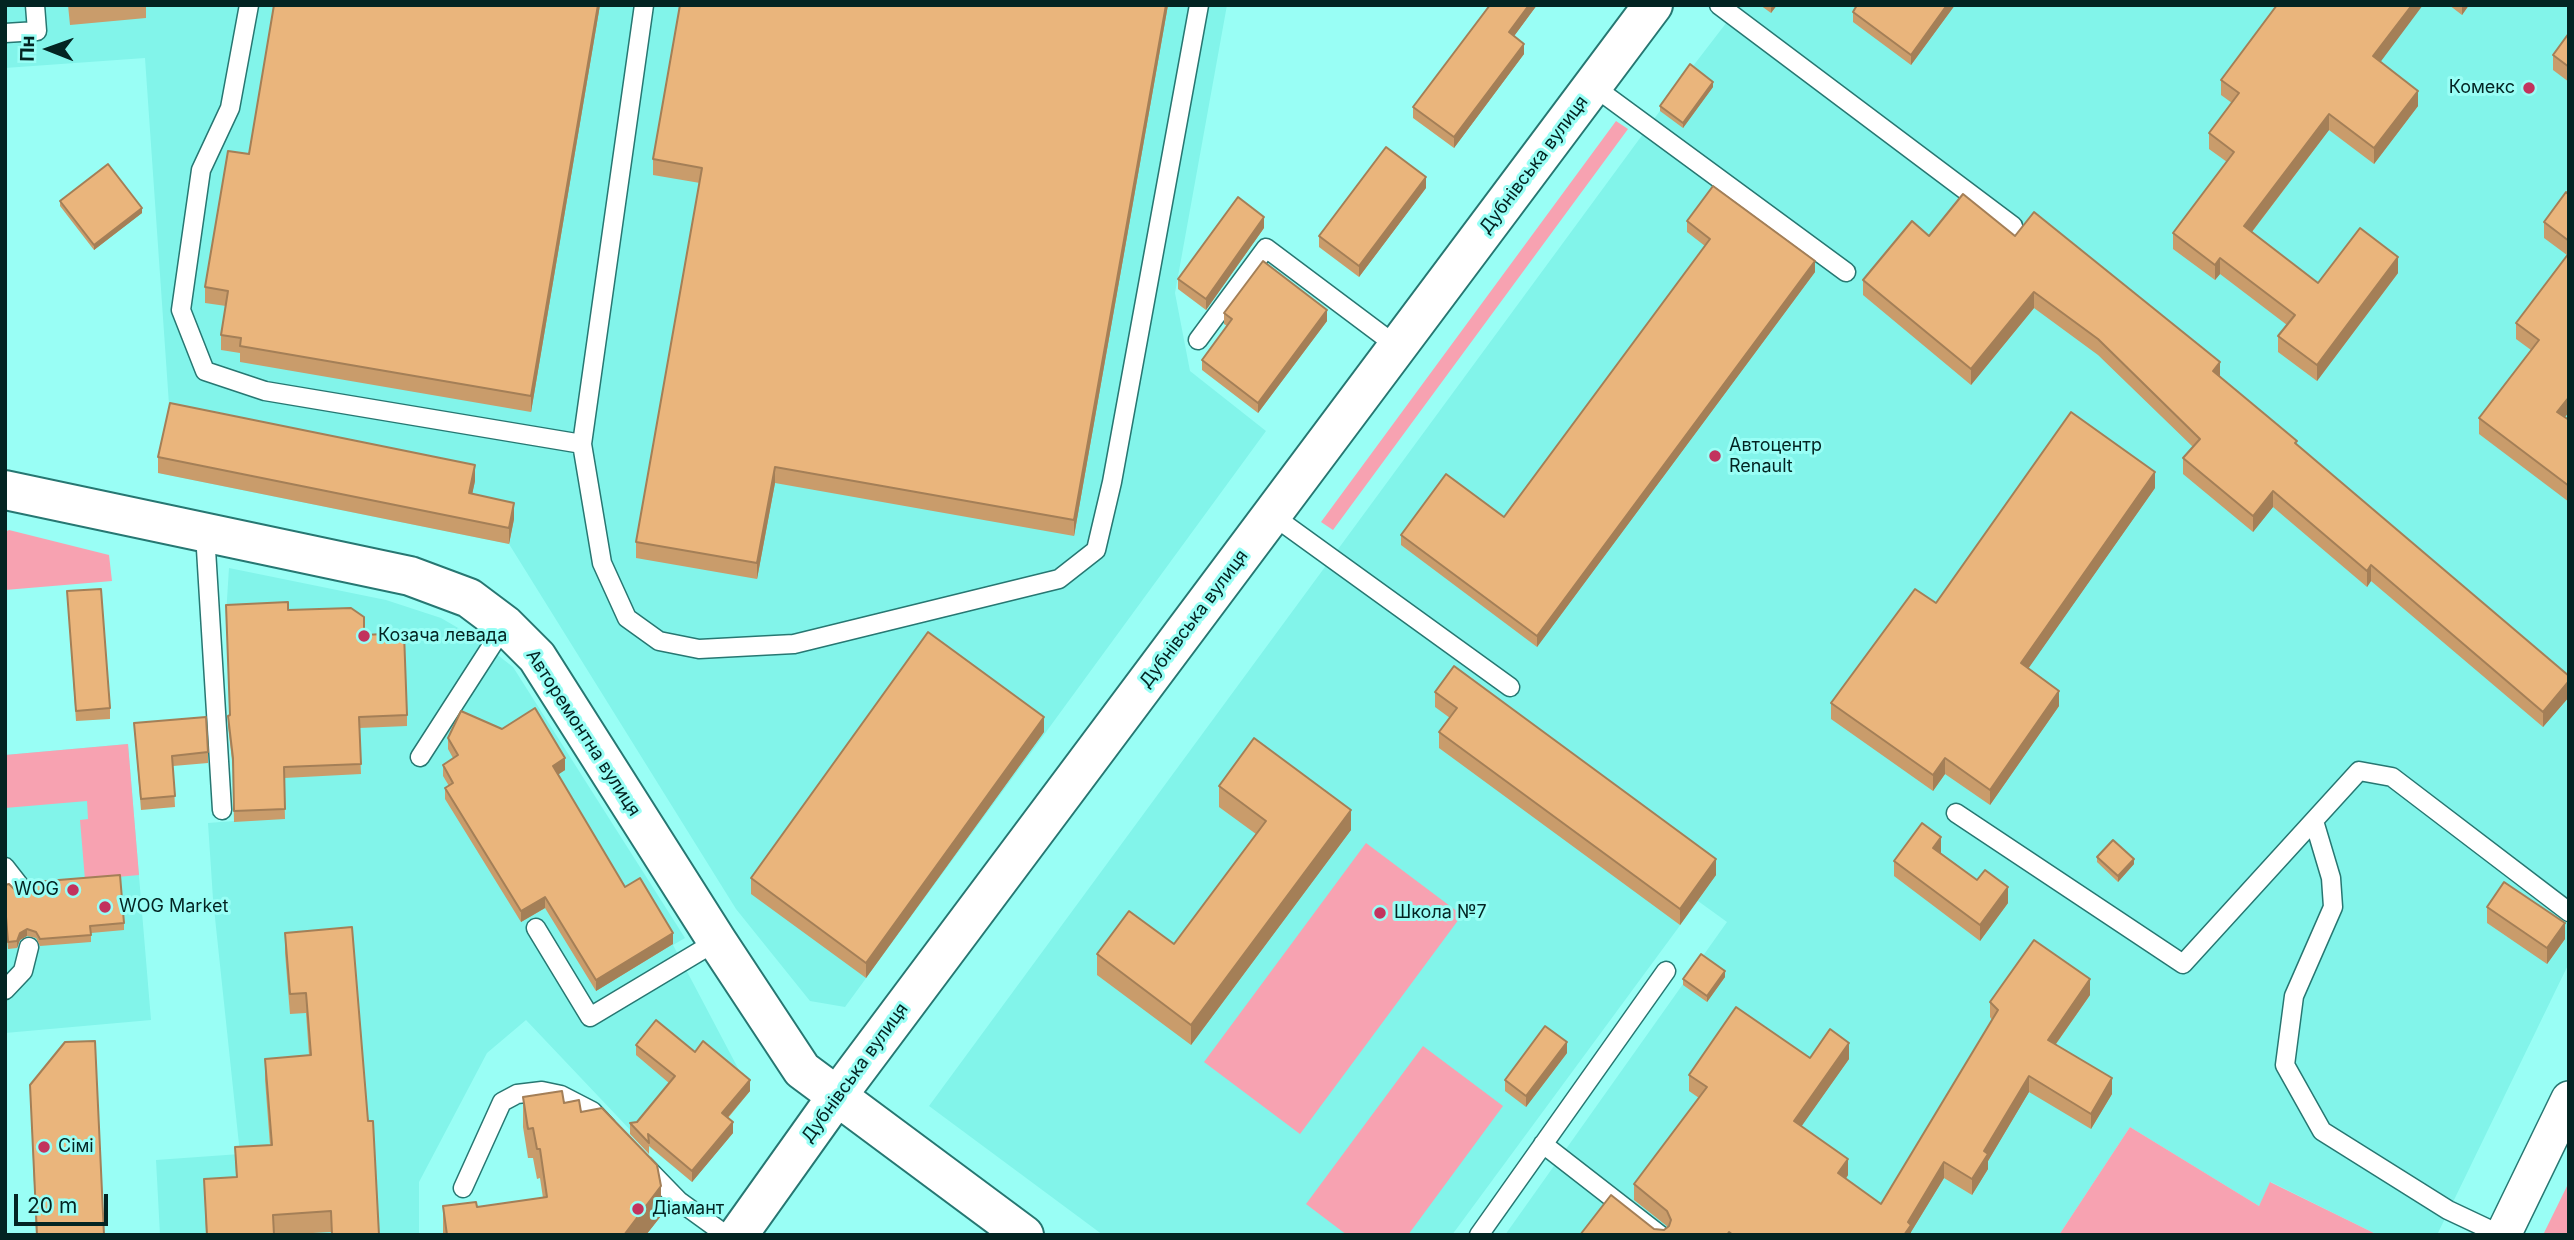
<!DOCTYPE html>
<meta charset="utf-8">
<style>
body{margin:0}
#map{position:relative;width:2574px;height:1240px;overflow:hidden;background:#99fef5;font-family:Inter,sans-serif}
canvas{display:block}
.frame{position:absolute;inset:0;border:7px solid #032422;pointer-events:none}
.north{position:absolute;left:14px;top:14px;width:70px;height:70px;-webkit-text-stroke:5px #99fef5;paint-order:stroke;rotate:271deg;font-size:19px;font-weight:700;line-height:28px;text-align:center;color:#032422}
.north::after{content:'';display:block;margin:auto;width:24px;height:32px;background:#032422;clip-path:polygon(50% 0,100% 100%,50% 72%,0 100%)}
.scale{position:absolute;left:14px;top:1194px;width:94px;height:32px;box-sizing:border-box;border:4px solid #032422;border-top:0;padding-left:9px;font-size:21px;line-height:24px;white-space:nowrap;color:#032422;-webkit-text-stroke:5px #99fef5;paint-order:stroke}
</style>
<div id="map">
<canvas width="2574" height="1240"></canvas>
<div class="frame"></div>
<div class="north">Пн</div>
<div class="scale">20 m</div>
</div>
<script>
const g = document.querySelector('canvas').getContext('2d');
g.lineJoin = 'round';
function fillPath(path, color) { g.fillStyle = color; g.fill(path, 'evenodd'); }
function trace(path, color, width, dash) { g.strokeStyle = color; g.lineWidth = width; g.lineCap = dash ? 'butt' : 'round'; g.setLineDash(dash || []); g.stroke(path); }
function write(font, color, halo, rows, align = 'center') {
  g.font = font + ' Inter,sans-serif'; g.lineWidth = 6; g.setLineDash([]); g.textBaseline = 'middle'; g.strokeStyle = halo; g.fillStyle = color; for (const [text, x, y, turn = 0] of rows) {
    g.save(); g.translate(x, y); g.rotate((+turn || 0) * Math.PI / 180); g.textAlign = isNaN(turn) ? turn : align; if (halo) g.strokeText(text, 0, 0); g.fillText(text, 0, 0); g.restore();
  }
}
const built = new Path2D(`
 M 5,5 L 1227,5 L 1175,293 L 1190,371 L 1266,431 L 845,1007 L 810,1001 L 736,909 L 509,544 L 158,473 L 170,419 L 145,58 L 5,68 Z
 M 1740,5 L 2569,5 L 2569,963 L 2437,1235 L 2378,1235 L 2271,1182 L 2259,1206 L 2130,1127 L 2059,1235 L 1505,1235 L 1727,922 L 1698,901 L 1452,1235 L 1103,1235 L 929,1106 L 1690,70 Z
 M 229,568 L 386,600 L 441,618 L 477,639 L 513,667 L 685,938 L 673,945 L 750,1091 L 723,1124 L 733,1133 L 692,1182 L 635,1135 L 526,1020 L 487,1053 L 419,1182 L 419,1235 L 160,1235 L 156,1160 L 240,1154 L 213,899 L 208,823 L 234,821 L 226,615 Z
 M 128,744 L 151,1020 L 5,1033 L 5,755 Z`);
const green = new Path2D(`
 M 1616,121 L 1628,129 L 1333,530 L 1321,522 Z
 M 9,530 L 109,555 L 112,581 L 5,590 L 5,532 Z
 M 128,744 L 139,875 L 85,880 L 80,820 L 88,819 L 87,801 L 5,808 L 5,755 Z
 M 1366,843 L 1462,915 L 1300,1134 L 1204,1062 Z
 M 1423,1046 L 1503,1106 L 1408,1235 L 1347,1235 L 1306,1204 Z
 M 2130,1127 L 2259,1206 L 2270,1182 L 2378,1235 L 2059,1235 Z
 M 2569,1182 L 2569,1235 L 2543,1235 Z`);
const lane = new Path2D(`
 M 249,5 L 230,108 L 201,170 L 181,310 L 205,371 L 265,391 L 582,444
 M 644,5 L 582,444 L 602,563 L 627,618 L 659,641 L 699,649 L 794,644 L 1059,579 L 1096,550 L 1112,482 L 1199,5
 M 1719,5 L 2013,226
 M 5,33 L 37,31 L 35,5
 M 1593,86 L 1846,272
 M 1198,340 L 1266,248 L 1398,347
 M 1272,515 L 1510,687
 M 205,533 L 222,810
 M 420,757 L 505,625
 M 1956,813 L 2183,964 L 2359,771 L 2392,777 L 2569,912
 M 2314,821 L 2331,878 L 2333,907 L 2294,996 L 2285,1065 L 2322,1131 L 2448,1210 L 2501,1235
 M 5,867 L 23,890
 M 536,928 L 590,1017 L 717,941
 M 5,990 L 23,971 L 29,947
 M 1543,1144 L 1660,1235
 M 644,1165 L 679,1201 L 726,1235
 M 463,1188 L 502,1102 L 517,1094 L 542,1091 L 561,1095 L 592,1111 L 607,1127
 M 1479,1235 L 1666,971`);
const street = new Path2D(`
 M 2503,1235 L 2569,1099`);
const secondary = new Path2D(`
 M 5,490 L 410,576 L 469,598 L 505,625 L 537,657 L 717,941 L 802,1070 L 1024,1235
 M 738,1235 L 837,1096 L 1653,5`);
const wall = new Path2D(`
 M 68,5 L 146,5 L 146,18 L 70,25 Z
 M 274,5 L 600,5 L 531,412 L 240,362 L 240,353 L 221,350 L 221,335 L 226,306 L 205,303 L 205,287 L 249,154 Z
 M 680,5 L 1168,5 L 1074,536 L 775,483 L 757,579 L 636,558 L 636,542 L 700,183 L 653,175 L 653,159 Z
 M 1490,5 L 1537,5 L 1514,36 L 1524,54 L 1454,148 L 1413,118 L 1413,107 Z
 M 1760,5 L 1777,5 L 1771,13 Z
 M 1857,5 L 1955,5 L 1911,65 L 1853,22 L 1853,12 Z
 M 2449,5 L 2469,5 L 2462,15 Z
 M 2569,33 L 2569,82 L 2553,70 L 2553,55 Z
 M 2381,62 L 2418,106 L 2374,164 L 2329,130 L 2252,232 L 2318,283 L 2398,273 L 2317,381 L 2278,352 L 2278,336 L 2287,325 L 2220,274 L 2215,280 L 2173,249 L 2173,233 L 2227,162 L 2209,149 L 2209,133 L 2232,103 L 2221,95 L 2221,80 Z
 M 1713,87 L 1683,128 L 1660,111 L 1660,106 Z
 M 1426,188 L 1359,277 L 1319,247 L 1319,236 Z
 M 2569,195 L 2569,412 L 2565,417 L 2569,420 L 2569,502 L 2479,434 L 2479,418 L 2531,350 L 2516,339 L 2516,323 L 2567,255 L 2544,238 L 2544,222 Z
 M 60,201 L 142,213 L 94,250 L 60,206 Z
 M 1687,221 L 1815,272 L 1537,647 L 1401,545 L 1401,535 L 1504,517 L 1705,246 L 1687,232 Z
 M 1264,228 L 1206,310 L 1178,289 L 1178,279 Z
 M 1929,236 L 2015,236 L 2220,377 L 2297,445 L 2569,676 L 2569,697 L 2543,727 L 2371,581 L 2367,587 L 2273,507 L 2253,532 L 2183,474 L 2183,458 L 2193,447 L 2098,355 L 2034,308 L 1971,385 L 1863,295 L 1863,280 Z
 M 1224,313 L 1327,321 L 1258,413 L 1202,370 L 1202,360 L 1227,326 L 1224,324 Z
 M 158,457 L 475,481 L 472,494 L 514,519 L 509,544 L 158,473 Z
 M 2155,488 L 2028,668 L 2059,706 L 1990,805 L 1945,774 L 1933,791 L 1831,719 L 1831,703 L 1936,603 Z
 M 67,591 L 110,708 L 110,719 L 76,721 Z
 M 288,610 L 364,635 L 407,715 L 407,726 L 359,728 L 361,774 L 284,778 L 285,819 L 234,822 L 233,769 L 228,726 L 228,716 L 230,715 Z
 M 1435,692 L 1716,875 L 1680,925 L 1439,748 L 1439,732 L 1450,718 L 1435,707 Z
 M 134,723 L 208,752 L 208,763 L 173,766 L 175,807 L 141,810 Z
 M 1044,732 L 866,978 L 751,894 L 751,878 Z
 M 448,738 L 565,770 L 557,775 L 625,887 L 673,944 L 596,991 L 545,908 L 521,922 L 445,799 L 445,788 L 449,786 L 443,776 L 443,765 L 453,758 L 448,749 Z
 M 1219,786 L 1351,830 L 1191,1045 L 1097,975 L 1097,954 L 1174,944 L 1256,834 L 1219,807 Z
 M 1941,853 L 2008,903 L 1980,941 L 1894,876 L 1894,861 Z
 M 2097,857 L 2134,864 L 2118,882 L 2097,862 Z
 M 5,885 L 18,893 L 124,923 L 124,930 L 91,933 L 91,942 L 40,946 L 36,938 L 27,936 L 20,940 L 17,948 L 8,949 L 5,911 Z
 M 2487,907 L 2565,939 L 2547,964 L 2487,923 Z
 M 285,933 L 368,1121 L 379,1235 L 331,1235 L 331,1232 L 277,1235 L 206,1235 L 204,1179 L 236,1177 L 235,1147 L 270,1145 L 265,1080 L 265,1059 L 309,1055 L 306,1013 L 290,1014 L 285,953 Z
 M 1725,977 L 1707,1002 L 1683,985 L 1683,979 Z
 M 2090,995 L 2056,1044 L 2112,1094 L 2091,1129 L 2029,1092 L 1988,1161 L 1988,1169 L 1972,1195 L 1944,1178 L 1911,1232 L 1911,1235 L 1580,1235 L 1654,1229 L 1664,1230 L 1668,1227 L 1634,1200 L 1634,1184 L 1699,1098 L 1689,1091 L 1689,1075 L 1810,1058 L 1849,1059 L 1801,1126 L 1848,1175 L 1846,1179 L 1881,1204 L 1992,1020 L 1990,1017 L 1990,1002 Z
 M 636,1045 L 695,1052 L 750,1091 L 728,1118 L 733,1133 L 692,1182 L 649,1146 L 649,1154 L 630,1134 L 630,1123 L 637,1122 L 669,1083 L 636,1055 Z
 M 1567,1053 L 1526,1107 L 1505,1091 L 1505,1080 Z
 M 30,1085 L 104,1235 L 36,1235 Z
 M 523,1097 L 564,1103 L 581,1112 L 661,1216 L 646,1235 L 443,1235 L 443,1206 L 477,1207 L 543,1198 L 540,1178 L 537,1179 L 533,1158 L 528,1158 L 523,1127 Z`);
const shadedWall = new Path2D(`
 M 598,5 L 600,5 L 531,412 L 531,396 Z
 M 1166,5 L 1168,5 L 1074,536 L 1074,520 Z
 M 1529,5 L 1537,5 L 1509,43 L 1509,32 Z
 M 1773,5 L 1777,5 L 1771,13 L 1771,8 Z
 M 1947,5 L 1955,5 L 1911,65 L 1911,55 Z
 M 2412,5 L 2423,5 L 2373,72 L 2373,56 Z
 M 2462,5 L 2469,5 L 2462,15 Z
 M 1524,44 L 1524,54 L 1454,148 L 1454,137 Z
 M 1713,82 L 1713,87 L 1683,128 L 1683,123 Z
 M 2418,91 L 2418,106 L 2374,164 L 2374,148 Z
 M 2329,114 L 2329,130 L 2244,242 L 2244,226 Z
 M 1426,177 L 1426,188 L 1359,277 L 1359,266 Z
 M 142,208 L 142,213 L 94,250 L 94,245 Z
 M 1264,217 L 1264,228 L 1206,310 L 1206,299 Z
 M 2398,257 L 2398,273 L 2317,381 L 2317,365 Z
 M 2220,258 L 2220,274 L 2215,280 L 2215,265 Z
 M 1815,261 L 1815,272 L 1537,647 L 1537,636 Z
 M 2034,292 L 2034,308 L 1971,385 L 1971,369 Z
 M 1327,310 L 1327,321 L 1258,413 L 1258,403 Z
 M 2220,362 L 2220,378 L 2213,371 Z
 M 2569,397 L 2569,412 L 2557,427 L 2557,412 Z
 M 475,465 L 475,481 L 469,509 L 469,493 Z
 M 775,467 L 775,483 L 757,579 L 757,563 Z
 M 2155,472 L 2155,488 L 2021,679 L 2021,663 Z
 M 2273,491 L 2273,507 L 2253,532 L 2253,516 Z
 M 514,503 L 514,519 L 509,544 L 509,528 Z
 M 2371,565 L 2371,581 L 2367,587 L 2367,571 Z
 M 2569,681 L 2569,697 L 2543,727 L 2543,712 Z
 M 2059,691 L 2059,706 L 1990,805 L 1990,790 Z
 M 1044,717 L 1044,732 L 866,978 L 866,963 Z
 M 565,758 L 565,770 L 553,778 L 553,766 Z
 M 1945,758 L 1945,774 L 1933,791 L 1933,775 Z
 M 1351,810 L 1351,830 L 1191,1045 L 1191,1025 Z
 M 1941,837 L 1941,853 L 1933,863 L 1933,848 Z
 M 1716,859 L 1716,875 L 1680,925 L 1680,909 Z
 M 2134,859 L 2134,864 L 2118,882 L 2118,876 Z
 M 2008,887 L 2008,903 L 1980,941 L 1980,925 Z
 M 545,897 L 545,908 L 521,922 L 521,911 Z
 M 2565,923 L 2565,939 L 2547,964 L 2547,948 Z
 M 27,929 L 27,936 L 20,940 L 17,948 L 17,941 L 20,933 Z
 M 673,933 L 673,944 L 596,991 L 596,980 Z
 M 1725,971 L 1725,977 L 1707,1002 L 1707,996 Z
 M 2090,979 L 2090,995 L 2048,1055 L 2048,1040 Z
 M 1567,1042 L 1567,1053 L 1526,1107 L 1526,1096 Z
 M 1849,1043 L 1849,1059 L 1794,1137 L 1794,1121 Z
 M 2029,1076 L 2029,1092 L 1988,1161 L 1988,1169 L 1972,1195 L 1972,1179 L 1984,1151 Z
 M 2112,1078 L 2112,1094 L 2091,1129 L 2091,1114 Z
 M 750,1080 L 750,1091 L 722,1124 L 722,1113 Z
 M 733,1122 L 733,1133 L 692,1182 L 692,1171 Z
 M 1848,1159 L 1848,1175 L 1838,1189 L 1838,1173 Z
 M 1944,1162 L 1944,1178 L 1911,1232 L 1911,1235 L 1904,1235 L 1908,1222 Z
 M 661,1186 L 661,1216 L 646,1235 L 624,1235 Z`);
const building = new Path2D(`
 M 274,5 L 598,5 L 531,396 L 240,346 L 241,338 L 221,335 L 228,291 L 205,287 L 228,151 L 249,154 Z
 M 680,5 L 1166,5 L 1074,520 L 775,467 L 757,563 L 636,542 L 702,168 L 653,159 Z
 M 1490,5 L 1529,5 L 1509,32 L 1524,44 L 1454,137 L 1413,107 Z
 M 1857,5 L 1947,5 L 1911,55 L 1853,12 Z
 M 2277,5 L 2412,5 L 2373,56 L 2418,91 L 2374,148 L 2329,114 L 2244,226 L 2318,283 L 2360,228 L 2398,257 L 2317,365 L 2278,336 L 2295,315 L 2220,258 L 2215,265 L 2173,233 L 2234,152 L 2209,133 L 2239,93 L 2221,80 Z
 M 2569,33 L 2569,67 L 2553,55 Z
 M 1690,64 L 1713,82 L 1683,123 L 1660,106 Z
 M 1386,147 L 1426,177 L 1359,266 L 1319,236 Z
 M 108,164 L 142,208 L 94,245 L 60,201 Z
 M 1713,186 L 1815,261 L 1537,636 L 1401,535 L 1446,474 L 1504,517 L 1710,239 L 1687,221 Z
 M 2566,192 L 2569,195 L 2569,241 L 2544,222 Z
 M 1963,194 L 2015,236 L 2034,212 L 2220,362 L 2213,371 L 2297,441 L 2295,443 L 2569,676 L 2569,681 L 2543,712 L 2371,565 L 2367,571 L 2273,491 L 2253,516 L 2183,458 L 2200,439 L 2098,339 L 2034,292 L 1971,369 L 1863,280 L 1912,221 L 1929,236 Z
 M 1238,197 L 1264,217 L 1206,299 L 1178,279 Z
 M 2569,253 L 2569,397 L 2557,412 L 2569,420 L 2569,486 L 2479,418 L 2539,340 L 2516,323 Z
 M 1263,261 L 1327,310 L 1258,403 L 1202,360 L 1232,319 L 1224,313 Z
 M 170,403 L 475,465 L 469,493 L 514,503 L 509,528 L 158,457 Z
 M 2071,412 L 2155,472 L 2021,663 L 2059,691 L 1990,790 L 1945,758 L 1933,775 L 1831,703 L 1915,589 L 1936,603 Z
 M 101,589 L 110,708 L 76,711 L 67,591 Z
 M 288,602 L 288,610 L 351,608 L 364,617 L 364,635 L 404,633 L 407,715 L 359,717 L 361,764 L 284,767 L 285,809 L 234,811 L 233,758 L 228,716 L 230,715 L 226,605 Z
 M 928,632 L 1044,717 L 866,963 L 751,878 Z
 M 1454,666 L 1716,859 L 1680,909 L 1439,732 L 1457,708 L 1435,692 Z
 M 535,708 L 565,758 L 553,766 L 625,887 L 640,878 L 673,933 L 596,980 L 545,897 L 521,911 L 445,788 L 453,783 L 443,765 L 458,755 L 448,738 L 461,711 L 502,729 Z
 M 206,717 L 208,752 L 172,756 L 175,796 L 141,799 L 134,723 Z
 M 1254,738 L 1351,810 L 1191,1025 L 1097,954 L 1129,911 L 1174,944 L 1266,821 L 1219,786 Z
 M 1922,823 L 1941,837 L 1933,848 L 1977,880 L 1985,870 L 2008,887 L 1980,925 L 1894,861 Z
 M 2113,840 L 2134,859 L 2118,876 L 2097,857 Z
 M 120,875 L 124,923 L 90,926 L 91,935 L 40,939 L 36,932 L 27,929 L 20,933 L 17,941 L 8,942 L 5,904 L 5,885 L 9,884 L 18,893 L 24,894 L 30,892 L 34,882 Z
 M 2504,882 L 2565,923 L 2547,948 L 2487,907 Z
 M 352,927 L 368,1121 L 373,1121 L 379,1235 L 332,1235 L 331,1211 L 273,1215 L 274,1235 L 207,1235 L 204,1179 L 237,1177 L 235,1147 L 272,1145 L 265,1059 L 311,1055 L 306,993 L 290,994 L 285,933 Z
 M 2034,940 L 2090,979 L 2048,1040 L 2112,1078 L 2091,1114 L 2029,1076 L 1984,1151 L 1988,1154 L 1972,1179 L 1944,1162 L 1908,1222 L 1911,1225 L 1904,1235 L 1733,1235 L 1729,1232 L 1727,1235 L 1580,1235 L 1611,1195 L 1654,1229 L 1664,1230 L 1669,1226 L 1671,1220 L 1667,1211 L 1634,1184 L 1707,1087 L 1689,1075 L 1736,1007 L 1810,1058 L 1830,1029 L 1849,1043 L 1794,1121 L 1848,1159 L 1838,1173 L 1881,1204 L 1998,1010 L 1990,1002 Z
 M 1701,954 L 1725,971 L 1707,996 L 1683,979 Z
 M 656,1020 L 695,1052 L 703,1041 L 750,1080 L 722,1113 L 733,1122 L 692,1171 L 648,1134 L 649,1143 L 630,1123 L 637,1122 L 675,1076 L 636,1045 Z
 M 1545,1026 L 1567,1042 L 1526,1096 L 1505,1080 Z
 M 95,1041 L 104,1235 L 37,1235 L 30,1085 L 65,1042 Z
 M 562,1091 L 564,1103 L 579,1100 L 581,1112 L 602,1108 L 657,1165 L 661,1186 L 624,1235 L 447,1235 L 443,1206 L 476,1202 L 477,1207 L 547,1197 L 540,1149 L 537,1149 L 533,1128 L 528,1129 L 523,1097 Z`);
const markers = [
 [2529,88,7,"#c2335d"],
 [1715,456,7,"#c2335d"],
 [364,636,7,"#c2335d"],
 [73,890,7,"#c2335d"],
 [105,907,7,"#c2335d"],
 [1380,913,7,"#c2335d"],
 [44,1147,7,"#c2335d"],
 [638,1209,7,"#c2335d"]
];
const poiNames = [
 ["Комекс",2515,88,"right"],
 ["Автоцентр",1729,446],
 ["Renault",1729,467],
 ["Козача левада",378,636],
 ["WOG",59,890,"right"],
 ["WOG Market",119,907],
 ["Школа №7",1394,913],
 ["Сімі",58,1147],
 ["Діамант",652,1209]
];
const streetNames = [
 ["Дубнівська вулиця",1534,165,-53],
 ["Дубнівська вулиця",1194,619,-53],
 ["Авторемонтна вулиця",583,733,57],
 ["Дубнівська вулиця",855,1073,-54]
];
fillPath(built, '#82f4ea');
fillPath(green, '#f7a2b1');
trace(lane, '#277772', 21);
trace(street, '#277772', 38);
trace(secondary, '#277772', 42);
trace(lane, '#fff', 18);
trace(street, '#fff', 35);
trace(secondary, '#fff', 38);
fillPath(wall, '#c99c6b');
fillPath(shadedWall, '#a47f57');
fillPath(building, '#eab57c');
trace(building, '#a47f57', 2);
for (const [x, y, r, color] of markers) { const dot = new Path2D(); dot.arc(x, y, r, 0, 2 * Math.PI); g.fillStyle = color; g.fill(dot); trace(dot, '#99fef5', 2.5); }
write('18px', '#032422', '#99fef5', poiNames, 'left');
write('18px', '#032422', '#99fef5', streetNames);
</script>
